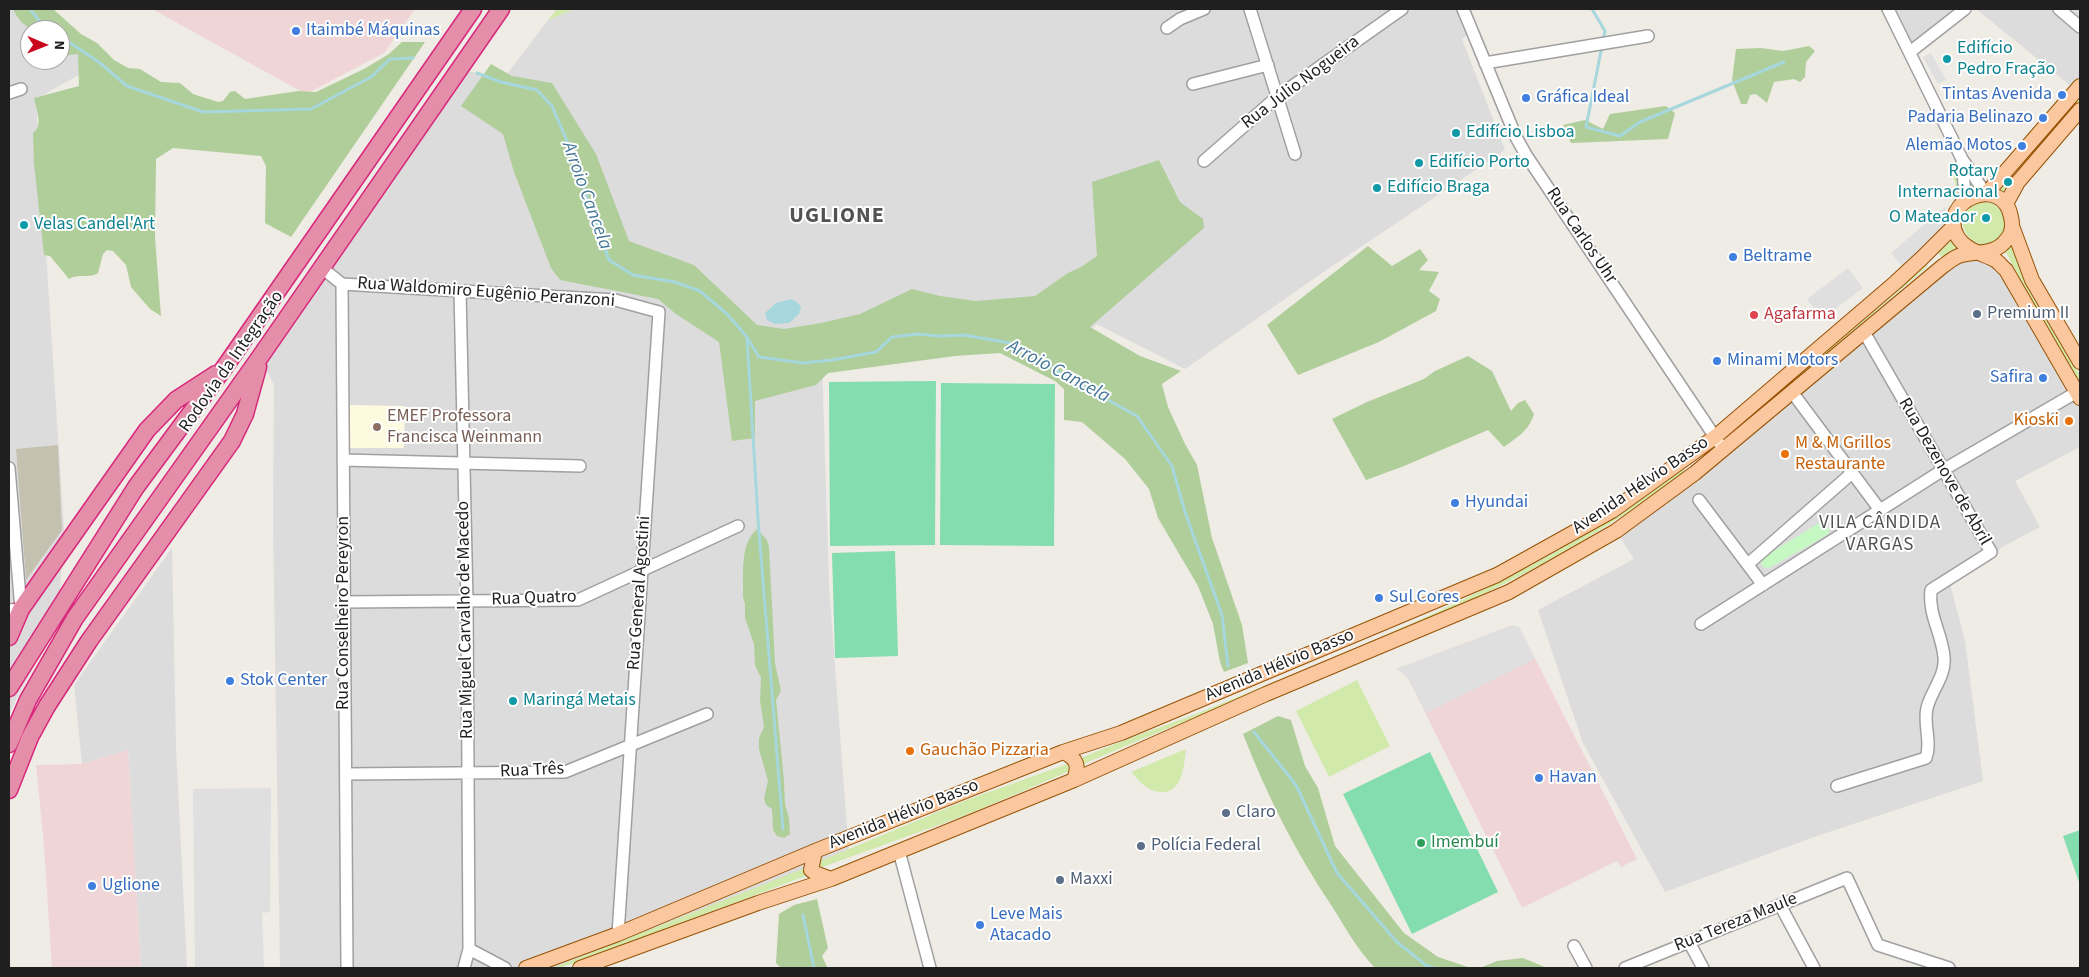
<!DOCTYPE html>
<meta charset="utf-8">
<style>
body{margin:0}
#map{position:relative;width:2089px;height:977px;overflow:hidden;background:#efebe5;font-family:"Source Sans 3",sans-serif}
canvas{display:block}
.frame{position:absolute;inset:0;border:10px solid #1f1f1f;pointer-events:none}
.north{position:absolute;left:20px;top:20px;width:50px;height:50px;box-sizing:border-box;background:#fff;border:1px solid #a5a5a5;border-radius:50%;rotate:91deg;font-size:14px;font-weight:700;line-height:20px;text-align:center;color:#1f1f1f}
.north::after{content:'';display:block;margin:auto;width:18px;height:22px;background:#ca041d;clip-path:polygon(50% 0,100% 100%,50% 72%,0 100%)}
</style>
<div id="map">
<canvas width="2089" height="977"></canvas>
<div class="frame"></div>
<div class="north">N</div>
</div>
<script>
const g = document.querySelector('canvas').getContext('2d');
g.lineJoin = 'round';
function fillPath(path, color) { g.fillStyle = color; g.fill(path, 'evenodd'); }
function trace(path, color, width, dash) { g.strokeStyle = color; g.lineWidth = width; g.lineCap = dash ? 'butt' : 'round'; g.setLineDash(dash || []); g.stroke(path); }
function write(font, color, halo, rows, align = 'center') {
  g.font = font + ' "Source Sans 3",sans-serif'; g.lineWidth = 4; g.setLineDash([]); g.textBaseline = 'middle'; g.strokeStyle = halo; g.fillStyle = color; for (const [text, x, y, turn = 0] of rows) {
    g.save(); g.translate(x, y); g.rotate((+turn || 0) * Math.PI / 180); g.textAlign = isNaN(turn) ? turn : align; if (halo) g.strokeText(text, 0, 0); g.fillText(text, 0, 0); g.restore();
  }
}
const residential = new Path2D(`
 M 9,9 L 30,9 L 51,30 L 30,30 L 30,60 L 60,60 L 60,36 L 100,63 L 36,99 L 64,529 L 58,622 L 17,697 L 9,716 Z
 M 575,9 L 1463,9 L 1472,31 L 1462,39 L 1505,150 L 1319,275 L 1185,369 L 1097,324 L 1054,368 L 1010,343 L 822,360 L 829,585 L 849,856 L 559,968 L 280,968 L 273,523 L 274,385 L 260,357 L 460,69 L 477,73 L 501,82 L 548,20 Z
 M 1888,9 L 1965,9 L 1910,52 Z
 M 1976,9 L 2080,9 L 2080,86 L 2076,90 Z
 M 1956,257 L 1997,260 L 2080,398 L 2080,447 L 2015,481 L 2040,527 L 2002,547 L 1990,559 L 1950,584 L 1965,641 L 1983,781 L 1814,837 L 1665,892 L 1583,743 L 1538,610 L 1634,559 L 1616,531 Z
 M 172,548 L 176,746 L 187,968 L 141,968 L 128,750 L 82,764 L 74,685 Z`);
const commercial = new Path2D(`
 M 152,9 L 415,9 L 384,53 L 306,94 Z
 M 1510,626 L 1519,627 L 1637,859 L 1621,867 L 1617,861 L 1522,908 L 1409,680 L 1402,672 L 1396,669 Z
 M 128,750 L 141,968 L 52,968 L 44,846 L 36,765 L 82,764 Z`);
const education = new Path2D(`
 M 350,405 L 405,406 L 404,448 L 349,448 Z`);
const construction = new Path2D(`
 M 58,445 L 62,530 L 26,580 L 16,449 Z`);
const grass = new Path2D(`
 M 557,9 L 575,9 L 548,20 Z
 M 2080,95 L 2080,100 L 2013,180 L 2004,193 L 1996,186 Z
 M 1953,169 L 1962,184 L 1961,192 L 1953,199 L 1951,198 C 1955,187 1958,184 1951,173 Z
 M1963 223a21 21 0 1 1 42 0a21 21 0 1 1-42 0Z
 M 1954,238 L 1961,247 L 1943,258 L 1938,253 Z
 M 2013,241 L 2032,296 L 2080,375 L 2080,383 L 2067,366 L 2004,249 Z
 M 1926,265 L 1928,266 L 1729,437 L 1727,435 Z
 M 1683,469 L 1685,471 C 1509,608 1286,675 1084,764 L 1081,758 C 1120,741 1161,727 1201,712 C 1241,696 1280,679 1320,663 C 1446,610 1573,553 1683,469 Z
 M 1357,680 L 1390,746 L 1329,777 L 1296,711 Z
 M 1186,749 C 1184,764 1183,793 1162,792 C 1157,792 1152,791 1148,788 C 1141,784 1136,777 1131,772 Z
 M 1070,763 L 1072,770 L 969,814 L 817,869 L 818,862 L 964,801 Z
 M 805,868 L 808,875 L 586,959 L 560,968 L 553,968 Z`);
const forest = new Path2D(`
 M 13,9 L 53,9 L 81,34 L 97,43 L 114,60 L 128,68 L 140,69 L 161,82 L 180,83 L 193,94 L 218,102 L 223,101 L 230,92 L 235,91 L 245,99 L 298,91 L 316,92 L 364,69 L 389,54 L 402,42 L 425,42 L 291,237 L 265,223 L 266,166 L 261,156 L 173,148 L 156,159 L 155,237 L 161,316 L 150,309 L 131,287 L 126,265 L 113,251 L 107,250 L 103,254 L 98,273 C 89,279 78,273 69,279 L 50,256 L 44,255 L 34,164 L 33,133 C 44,126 36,110 34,98 L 79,86 L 78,54 L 61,56 L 60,30 C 36,30 25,33 13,9 Z
 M 1809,46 L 1815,51 L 1806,62 L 1805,77 L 1800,82 L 1794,79 L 1774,82 L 1767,103 L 1756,94 L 1750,95 L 1747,104 L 1741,104 L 1732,80 L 1736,49 L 1761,48 L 1783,51 Z
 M 491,64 L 512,76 L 552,83 L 596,154 L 629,241 L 694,265 L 757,325 L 784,329 L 821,323 L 860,314 L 912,289 L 940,296 L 976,301 L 1035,296 L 1068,273 L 1081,267 L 1097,256 L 1092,182 L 1159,160 L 1180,202 L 1203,219 L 1204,228 L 1090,327 L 1140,356 L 1181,371 L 1162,384 L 1168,407 L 1185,444 L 1197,465 L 1212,538 L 1242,625 L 1248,663 L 1224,672 L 1220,662 L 1213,624 L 1198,586 L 1158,518 L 1149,489 L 1125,459 L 1082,422 L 1064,420 L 1064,389 L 1055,381 L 1000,353 L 955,356 L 828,373 L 816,385 L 755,401 L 755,438 L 732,441 L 719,342 L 676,314 L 658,299 L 560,280 L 551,268 L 514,172 L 503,134 L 461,106 Z
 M 1666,106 L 1675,113 L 1668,139 L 1571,143 L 1563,125 L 1585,120 L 1603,129 L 1610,114 Z
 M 1368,246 L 1392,266 L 1420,249 L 1428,260 L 1419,270 L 1439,272 L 1429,291 L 1440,299 L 1436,311 L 1379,342 L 1298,375 L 1267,325 Z
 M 1468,356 L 1492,371 L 1511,411 L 1518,403 L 1525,400 L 1534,414 C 1528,432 1518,436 1504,447 L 1488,430 L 1404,466 L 1366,480 L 1332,419 L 1367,402 L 1424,379 L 1435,371 Z
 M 757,529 L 767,540 L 769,547 L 775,663 L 781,691 L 776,700 L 784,781 L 785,804 L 789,818 L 790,834 L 784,838 L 777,836 L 773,830 L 772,809 L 766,805 L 764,799 L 768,781 L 759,749 L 759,738 L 764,727 L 760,700 L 761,678 L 755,665 L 754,644 L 745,618 L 745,604 L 743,597 C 744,575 739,545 757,529 Z
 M 1278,716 L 1291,720 L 1305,766 L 1318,788 L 1335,846 L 1404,933 L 1438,957 L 1471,968 L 1375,968 C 1357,949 1347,930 1333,908 C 1296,853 1267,796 1243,734 Z
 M 817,899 L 828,948 L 822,956 L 827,967 L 851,968 L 781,968 L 776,963 L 779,914 L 794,905 Z
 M 1523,958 L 1547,968 L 1480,968 L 1497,961 Z`);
const park = new Path2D(`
 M 1822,521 L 1828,526 L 1829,534 L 1767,569 L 1762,566 L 1761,559 Z`);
const pitch = new Path2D(`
 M 936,381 L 935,545 L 830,546 L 829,382 Z
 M 941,383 L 1055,384 L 1054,546 L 940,545 Z
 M 895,551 L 898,656 L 835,658 L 832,553 Z
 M 1430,752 L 1498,892 L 1412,934 L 1343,794 Z
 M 2080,830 L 2080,881 L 2079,882 L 2063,836 Z`);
const parking = new Path2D(`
 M 1931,53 L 1946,80 L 1938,84 L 1923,57 Z
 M 1945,207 L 1949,223 L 1903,267 L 1891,253 Z
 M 1848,268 L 1863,288 L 1822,319 L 1807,299 Z
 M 1513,625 L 1519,627 L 1535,659 L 1426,713 L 1406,675 L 1396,669 Z
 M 271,788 L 270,912 L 262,913 L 264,968 L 195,968 L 193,789 Z`);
const water = new Path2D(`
 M 791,299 L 797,302 L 801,307 L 799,314 L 789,323 L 775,324 L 767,320 L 765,313 L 776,303 Z`);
const stream = new Path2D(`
 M 30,9 L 40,22 L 51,30
 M 1592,9 L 1605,31 L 1586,127 L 1620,136 L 1640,122 L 1784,62
 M 60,36 L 100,63 L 127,86 L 203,112 L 311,109 L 371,77 L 390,59 L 413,58
 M 477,73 L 501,82 L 537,90 L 552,106 L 570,148 L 609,260 L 633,275 L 675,282 L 700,291 L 727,314 L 747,337 L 759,357 L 803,363 L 832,360 L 876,352 L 892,337 L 918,334 L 939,336 L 964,335 L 1010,343 L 1081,385 L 1137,416 L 1172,466 L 1185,512 L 1222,615 L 1228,666
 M 747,338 L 758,519 L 783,829
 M 1254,732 L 1296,785 L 1337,873 L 1397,942 L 1427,966 L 1434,968
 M 803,915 L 814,968`);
const minor = new Path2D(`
 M 1250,9 L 1295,154
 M 1463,9 L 1516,137 L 1526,155 L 1719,443
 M 1888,9 L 1962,159 L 1986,194
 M 2059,9 L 2080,27
 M 1167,28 L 1180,19 L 1204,9
 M 1910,52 L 1965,9
 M 1485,63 L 1648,36
 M 1193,84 L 1268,65
 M 9,93 L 21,89
 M 1204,161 L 1277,97 L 1402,9
 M 1960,205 L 1965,194 L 1962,163
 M 322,268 L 342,284
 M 342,284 L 615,300 L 659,312 L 618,934
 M 342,284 L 347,968
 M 460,291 L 467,601 L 469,949 L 464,968
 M 1792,392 L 1880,510
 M 343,460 L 580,466
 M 9,468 L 21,609 L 9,610
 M 1699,500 L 1763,585
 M 1748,564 L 1852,473
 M 344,602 L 578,600 L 738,526
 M 1701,624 L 1943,470 L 2077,392
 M 346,774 L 565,772 L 707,714
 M 1837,786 L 1926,758 C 1932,741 1923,725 1927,708 C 1931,691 1946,676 1944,657 C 1942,633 1928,615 1931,590 L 1991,552 L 1864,332
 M 899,851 L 930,968
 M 1780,905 L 1814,968
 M 1689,942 L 1703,968
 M 1574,946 L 1586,968
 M 469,949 L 505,968
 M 1625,968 L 1847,878 L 1878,945 L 1949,968`);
const major = new Path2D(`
 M 1986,194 L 2080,86
 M 2006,204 L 2018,182 L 2080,110
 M 2012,226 L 2032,280 L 2080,362
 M 1063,752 C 1078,759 1079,766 1074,780
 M 815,851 L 811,870 L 815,873 L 831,879
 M 526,968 L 618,934 L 815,851 L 1063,752 L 1121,733 L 1497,575 L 1612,511 L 1715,437 L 1896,282 L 1922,258 L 1954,226
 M 580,968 L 758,903 L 831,879 L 1074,780 L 1266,694 L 1509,592 L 1616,531 L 1695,473 L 1943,266 C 1949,262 1955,256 1962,255 C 1979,251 1996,255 2007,239 C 2012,233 2013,225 2011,217 C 2003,173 1937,201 1957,236 C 1965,250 1981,253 1995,260 C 1999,262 2002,267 2006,270 L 2080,398`);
const highway = new Path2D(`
 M 9,637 L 21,609 L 147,430 L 176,400 L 216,374
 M 9,688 L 136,487 L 224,368 L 473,9
 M 9,744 L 28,700 L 75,618 L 260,357 L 501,9
 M 9,790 L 30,737 L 47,706 L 89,641 L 232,441 L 245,414 L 258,367`);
const markers = [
 [296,31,5,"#3f7fe0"],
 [1947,59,5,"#0f9aa8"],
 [2062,95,5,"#3f7fe0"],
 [1526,98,5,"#3f7fe0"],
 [2043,118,5,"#3f7fe0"],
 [1456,133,5,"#0f9aa8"],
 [2022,146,5,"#3f7fe0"],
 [1419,163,5,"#0f9aa8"],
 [2008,182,5,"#0f9aa8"],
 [1377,188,5,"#0f9aa8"],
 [1986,218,5,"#0f9aa8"],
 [24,225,5,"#0f9aa8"],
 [1733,257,5,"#3f7fe0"],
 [1977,314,5,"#5c6f8a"],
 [1754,315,5,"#e0444e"],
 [1717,361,5,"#3f7fe0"],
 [2043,378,5,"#3f7fe0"],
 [2069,421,5,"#e8710a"],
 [377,427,5,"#8d6e63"],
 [1785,454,5,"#e8710a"],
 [1455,503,5,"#3f7fe0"],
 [1379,598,5,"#3f7fe0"],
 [230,681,5,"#3f7fe0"],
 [513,701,5,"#0f9aa8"],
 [910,751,5,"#e8710a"],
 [1539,778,5,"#3f7fe0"],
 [1226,813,5,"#5c6f8a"],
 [1421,843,5,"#2e9e5b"],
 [1141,846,5,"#5c6f8a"],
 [1060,880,5,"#5c6f8a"],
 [92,886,5,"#3f7fe0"],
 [980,925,5,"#3f7fe0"]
];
const shopNames = [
 ["Itaimbé Máquinas",306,31],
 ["Tintas Avenida",2052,95,"right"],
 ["Gráfica Ideal",1536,98],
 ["Padaria Belinazo",2033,118,"right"],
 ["Alemão Motos",2012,146,"right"],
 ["Beltrame",1743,257],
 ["Minami Motors",1727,361],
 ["Safira",2033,378,"right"],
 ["Hyundai",1465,503],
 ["Sul Cores",1389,598],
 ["Stok Center",240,681],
 ["Havan",1549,778],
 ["Uglione",102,886],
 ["Leve Mais",990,915],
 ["Atacado",990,936]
];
const cultureNames = [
 ["Edifício",1957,49],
 ["Pedro Fração",1957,70],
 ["Edifício Lisboa",1466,133],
 ["Edifício Porto",1429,163],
 ["Rotary",1998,172,"right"],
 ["Internacional",1998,193,"right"],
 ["Edifício Braga",1387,188],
 ["O Mateador",1976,218,"right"],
 ["Velas Candel'Art",34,225],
 ["Maringá Metais",523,701]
];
const streetNames = [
 ["Rua Júlio Nogueira",1301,83,-37],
 ["Rua Carlos Uhr",1581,236,56],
 ["Rua Waldomiro Eugênio Peranzoni",486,293,4],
 ["Rodovia da Integração",232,362,-55],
 ["Rua Dezenove de Abril",1944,472,60],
 ["Avenida Hélvio Basso",1641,486,-34],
 ["Rua General Agostini",640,593,-86],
 ["Rua Quatro",534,599,-2],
 ["Rua Conselheiro Pereyron",344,613,-90],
 ["Rua Miguel Carvalho de Macedo",466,620,-91],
 ["Avenida Hélvio Basso",1280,666,-23],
 ["Rua Três",532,771,-3],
 ["Avenida Hélvio Basso",904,815,-22],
 ["Rua Tereza Maule",1736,923,-22]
];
const serviceNames = [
 ["Premium II",1987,314],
 ["Claro",1236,813],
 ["Polícia Federal",1151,846],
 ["Maxxi",1070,880]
];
const healthNames = [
 ["Agafarma",1764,315]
];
const educationNames = [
 ["EMEF Professora",387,417],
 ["Francisca Weinmann",387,438]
];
const foodNames = [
 ["Kioski",2059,421,"right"],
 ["M & M Grillos",1795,444],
 ["Restaurante",1795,465],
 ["Gauchão Pizzaria",920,751]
];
const leisureNames = [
 ["Imembuí",1431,843]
];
const waterNames = [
 ["Arroio Cancela",586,196,70],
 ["Arroio Cancela",1058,372,28]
];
const neighbourhoodNames = [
 ["VILA CÂNDIDA",1880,524],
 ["VARGAS",1880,546]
];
const districtNames = [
 ["UGLIONE",837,217]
];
fillPath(residential, '#dddcdc');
fillPath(commercial, '#f0d5d7');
fillPath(education, '#fefadf');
fillPath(construction, '#c4c1b1');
fillPath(grass, '#d2e9ac');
fillPath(forest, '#b0ce9a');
fillPath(park, '#c6f8c3');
fillPath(pitch, '#84ddaf');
fillPath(parking, '#dfdfdf');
fillPath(water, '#a6d7dc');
trace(stream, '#a6d7dc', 3);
trace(minor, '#a0a0a0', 14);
trace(major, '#975203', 16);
trace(highway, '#d8287b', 19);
trace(minor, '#fff', 11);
trace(major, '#fac79f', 14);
trace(highway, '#e58eaa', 16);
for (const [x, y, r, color] of markers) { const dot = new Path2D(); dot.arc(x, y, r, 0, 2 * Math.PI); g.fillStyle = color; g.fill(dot); trace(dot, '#fff', 2); }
write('18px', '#366cbe', '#fff', shopNames, 'left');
write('18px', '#0d838f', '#fff', cultureNames, 'left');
write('18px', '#1f1f1f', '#fff', streetNames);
write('18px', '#4e5e75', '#fff', serviceNames, 'left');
write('18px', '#be3a42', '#fff', healthNames, 'left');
write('18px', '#785e54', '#fff', educationNames, 'left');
write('18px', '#c56008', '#fff', foodNames, 'left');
write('18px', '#27864d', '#fff', leisureNames, 'left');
write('italic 19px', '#437796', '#fff', waterNames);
g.letterSpacing = '1px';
write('19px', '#525252', '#fff', neighbourhoodNames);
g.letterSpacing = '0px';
g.letterSpacing = '1px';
write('bold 22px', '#525252', '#fff', districtNames);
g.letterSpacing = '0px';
</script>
